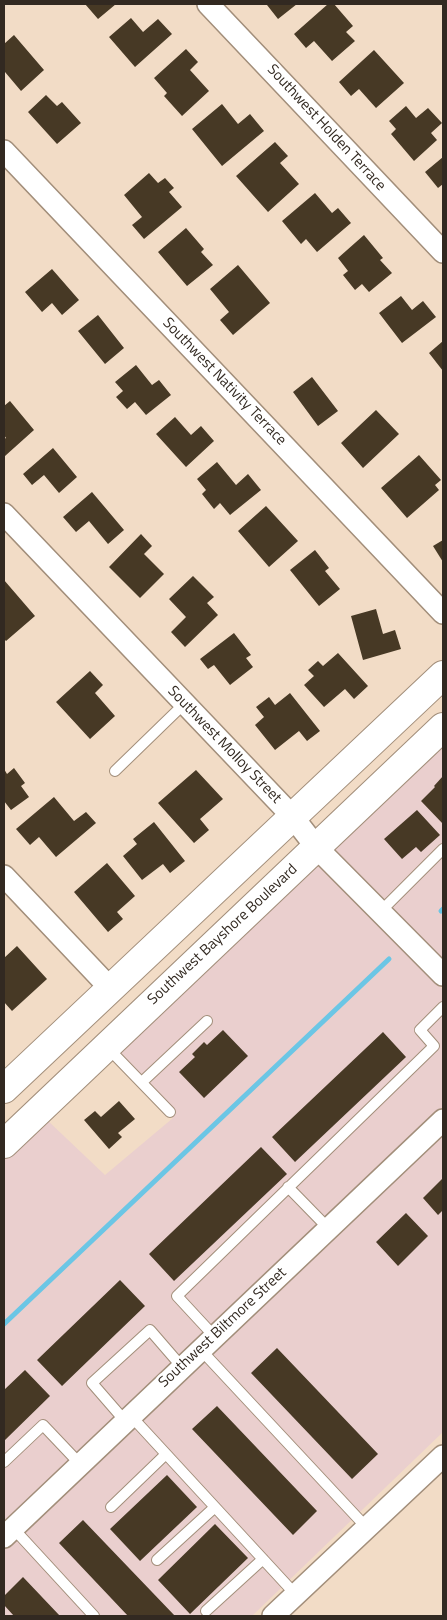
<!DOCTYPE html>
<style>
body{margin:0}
#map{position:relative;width:447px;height:1620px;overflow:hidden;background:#f2dcc6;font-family:"Titillium Web",sans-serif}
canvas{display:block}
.frame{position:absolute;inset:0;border:5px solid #322921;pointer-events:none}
</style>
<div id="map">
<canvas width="447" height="1620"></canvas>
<div class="frame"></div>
</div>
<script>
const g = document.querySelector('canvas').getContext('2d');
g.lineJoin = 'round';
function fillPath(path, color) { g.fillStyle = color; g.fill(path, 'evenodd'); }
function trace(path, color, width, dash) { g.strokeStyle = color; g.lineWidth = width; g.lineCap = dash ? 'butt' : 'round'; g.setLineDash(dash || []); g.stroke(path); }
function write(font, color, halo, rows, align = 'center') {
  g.font = font + ' "Titillium Web",sans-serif'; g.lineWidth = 5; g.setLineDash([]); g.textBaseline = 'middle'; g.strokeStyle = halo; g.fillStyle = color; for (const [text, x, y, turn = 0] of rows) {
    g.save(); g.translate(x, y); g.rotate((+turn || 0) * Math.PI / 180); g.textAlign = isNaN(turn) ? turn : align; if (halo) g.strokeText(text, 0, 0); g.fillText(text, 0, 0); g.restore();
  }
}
const commercial = new Path2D(`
 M 443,740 L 443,961 L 331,848 Z
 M 316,862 L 443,990 L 443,1107 L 4,1524 L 4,1157 L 45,1118 L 105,1175 L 173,1118 L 111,1054 Z
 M 443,1133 L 443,1432 L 252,1616 L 4,1616 L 4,1550 Z`);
const stream = new Path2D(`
 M 441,911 L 443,909
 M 4,1324 L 389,959`);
const building = new Path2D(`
 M 85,4 L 116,4 L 98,19 Z
 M 269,4 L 297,4 L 278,19 L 267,5 Z
 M 328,4 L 334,4 L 353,26 L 346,32 L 355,41 L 332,61 L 314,41 L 306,48 L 294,34 Z
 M 131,18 L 143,32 L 158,19 L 172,34 L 135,67 L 109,37 Z
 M 14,35 L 44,70 L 21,91 L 5,72 L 4,73 L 4,44 Z
 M 186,49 L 198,62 L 190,70 L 209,91 L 182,116 L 164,96 L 167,93 L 154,78 Z
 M 374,50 L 404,83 L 376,108 L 359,89 L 351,96 L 339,82 Z
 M 46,95 L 57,106 L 62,102 L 81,123 L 57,144 L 28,112 Z
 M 222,104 L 238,124 L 250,114 L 264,131 L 222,166 L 192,129 Z
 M 406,106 L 416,118 L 428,108 L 442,123 L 431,133 L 437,140 L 414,161 L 391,134 L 396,129 L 389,121 Z
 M 275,142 L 288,156 L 280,163 L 299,184 L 268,212 L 236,176 Z
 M 443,157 L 443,184 L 438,188 L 425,172 Z
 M 149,173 L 158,183 L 165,178 L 174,188 L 169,192 L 182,207 L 144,239 L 132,225 L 142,217 L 124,195 Z
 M 315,193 L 332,213 L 338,208 L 351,223 L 317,252 L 306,239 L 301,244 L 282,221 Z
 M 186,228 L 204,249 L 201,252 L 213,265 L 187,286 L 158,252 Z
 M 364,235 L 383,258 L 380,260 L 392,273 L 369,292 L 362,284 L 355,290 L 343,275 L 348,271 L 338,258 Z
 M 238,265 L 270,303 L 233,335 L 220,320 L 229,312 L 210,289 Z
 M 52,269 L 79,300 L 62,315 L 52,303 L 42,312 L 25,292 Z
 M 401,296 L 412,310 L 423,301 L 436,317 L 402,343 L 379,313 Z
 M 98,315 L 124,348 L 105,364 L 78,331 Z
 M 443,341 L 443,371 L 429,353 Z
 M 136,365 L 152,385 L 159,380 L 171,395 L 146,415 L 135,402 L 127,409 L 116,397 L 123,391 L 115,382 Z
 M 312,377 L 338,411 L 318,426 L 293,392 Z
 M 10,401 L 34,430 L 5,456 L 4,439 L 6,438 L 4,435 L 4,406 Z
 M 376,410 L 399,434 L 363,468 L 341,443 Z
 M 175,417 L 191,435 L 201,426 L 214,441 L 186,467 L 156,434 Z
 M 53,448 L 77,477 L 59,493 L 44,475 L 32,485 L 23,474 Z
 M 419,455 L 441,480 L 435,485 L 439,490 L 407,518 L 381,488 Z
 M 217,462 L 236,485 L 248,474 L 261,490 L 230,515 L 220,503 L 214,509 L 202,494 L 206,490 L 197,479 Z
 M 92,492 L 124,530 L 108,544 L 89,521 L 76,532 L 63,517 Z
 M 266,506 L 298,541 L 269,567 L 238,531 Z
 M 141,534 L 152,546 L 144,554 L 164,574 L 140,598 L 109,567 Z
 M 443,540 L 443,562 L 433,546 Z
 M 315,550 L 329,568 L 325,571 L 340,589 L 319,606 L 290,570 Z
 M 193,576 L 214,597 L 207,603 L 218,615 L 185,647 L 171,632 L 186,617 L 169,599 Z
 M 4,580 L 35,616 L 6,641 L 4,639 Z
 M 376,609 L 383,634 L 395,630 L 401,649 L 363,660 L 351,616 Z
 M 234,633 L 251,655 L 246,658 L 253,667 L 230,685 L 214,665 L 208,669 L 200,659 Z
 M 338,653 L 368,686 L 354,699 L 345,689 L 324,707 L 304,685 L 314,676 L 308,670 L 318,661 L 323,666 Z
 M 90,671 L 103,685 L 95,693 L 115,716 L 90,739 L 56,702 Z
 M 290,693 L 320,731 L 307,741 L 299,731 L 275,750 L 255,725 L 264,717 L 256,707 L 269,697 L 275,705 Z
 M 14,768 L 25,783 L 21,786 L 29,797 L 11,810 L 4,801 L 4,769 L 7,774 Z
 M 196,770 L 223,799 L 200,819 L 209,830 L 194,843 L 158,803 Z
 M 443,776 L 443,824 L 421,801 L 435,787 L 434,786 Z
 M 54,797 L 74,821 L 86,812 L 96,823 L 56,857 L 39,837 L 30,845 L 16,829 Z
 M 417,810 L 440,835 L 421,852 L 416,847 L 402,859 L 384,839 Z
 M 154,822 L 185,861 L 170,873 L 163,864 L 142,880 L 123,856 L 137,844 L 133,839 Z
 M 107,863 L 135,896 L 117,912 L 123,919 L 108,932 L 74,892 Z
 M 17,946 L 47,979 L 12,1011 L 4,1002 L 4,958 Z
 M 223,1030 L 248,1056 L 204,1098 L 179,1072 L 195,1057 L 192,1054 L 204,1042 L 207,1045 Z
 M 383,1032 L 406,1057 L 295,1162 L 272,1137 Z
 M 119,1101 L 135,1119 L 118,1133 L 122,1137 L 109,1149 L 84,1120 L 95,1111 L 101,1117 Z
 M 261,1147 L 287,1174 L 174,1281 L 149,1254 Z
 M 443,1178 L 443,1210 L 438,1215 L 423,1198 Z
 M 406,1213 L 428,1236 L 398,1266 L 376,1242 Z
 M 120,1280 L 145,1306 L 62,1386 L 37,1360 Z
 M 277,1348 L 378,1454 L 352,1479 L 251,1373 Z
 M 25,1370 L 50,1396 L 4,1441 L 4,1390 Z
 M 217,1406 L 317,1511 L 293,1535 L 192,1429 Z
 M 167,1475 L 197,1507 L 140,1561 L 110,1529 Z
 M 83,1520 L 175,1616 L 128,1616 L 59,1543 Z
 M 215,1524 L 248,1558 L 190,1614 L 158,1580 Z
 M 23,1577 L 60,1616 L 14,1616 L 4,1605 L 4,1596 Z`);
const service = new Path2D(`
 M 115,771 L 184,704
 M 380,912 L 443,849
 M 107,1047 L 170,1112
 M 142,1082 L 207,1021
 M 288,1187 L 329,1229
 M 214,1336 L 177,1296 L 434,1046 L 420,1030 L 443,1007
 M 201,1350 L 367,1528
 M 131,1416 L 296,1595
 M 125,1421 L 92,1383 L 150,1330 L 182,1367
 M 4,1462 L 43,1425 L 80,1464
 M 111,1507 L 166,1454
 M 13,1528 L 94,1616
 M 157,1560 L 215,1507
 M 206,1611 L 263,1559`);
const minor = new Path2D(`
 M 208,4 L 443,252
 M 4,151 L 443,613
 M 4,514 L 292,816 L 317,848 L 443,975
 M 4,876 L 110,988
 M 4,1537 L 443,1120
 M 273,1616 L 443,1456`);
const secondary = new Path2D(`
 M 4,1089 L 443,675
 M 4,1144 L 443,727`);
const streetNames = [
 ["Southwest Holden Terrace",326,128,47],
 ["Southwest Nativity Terrace",224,382,46],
 ["Southwest Molloy Street",224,745,46],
 ["Southwest Bayshore Boulevard",223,935,-43],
 ["Southwest Biltmore Street",223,1328,-43]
];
fillPath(commercial, '#eacfce');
trace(stream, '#6bc6e5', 5);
fillPath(building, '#473925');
trace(service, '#a28e7a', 12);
trace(minor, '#a28e7a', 24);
trace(secondary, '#a28e7a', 30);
trace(service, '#fff', 10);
trace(minor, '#fff', 21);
trace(secondary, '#fff', 28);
write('15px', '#322921', '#fff', streetNames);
</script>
